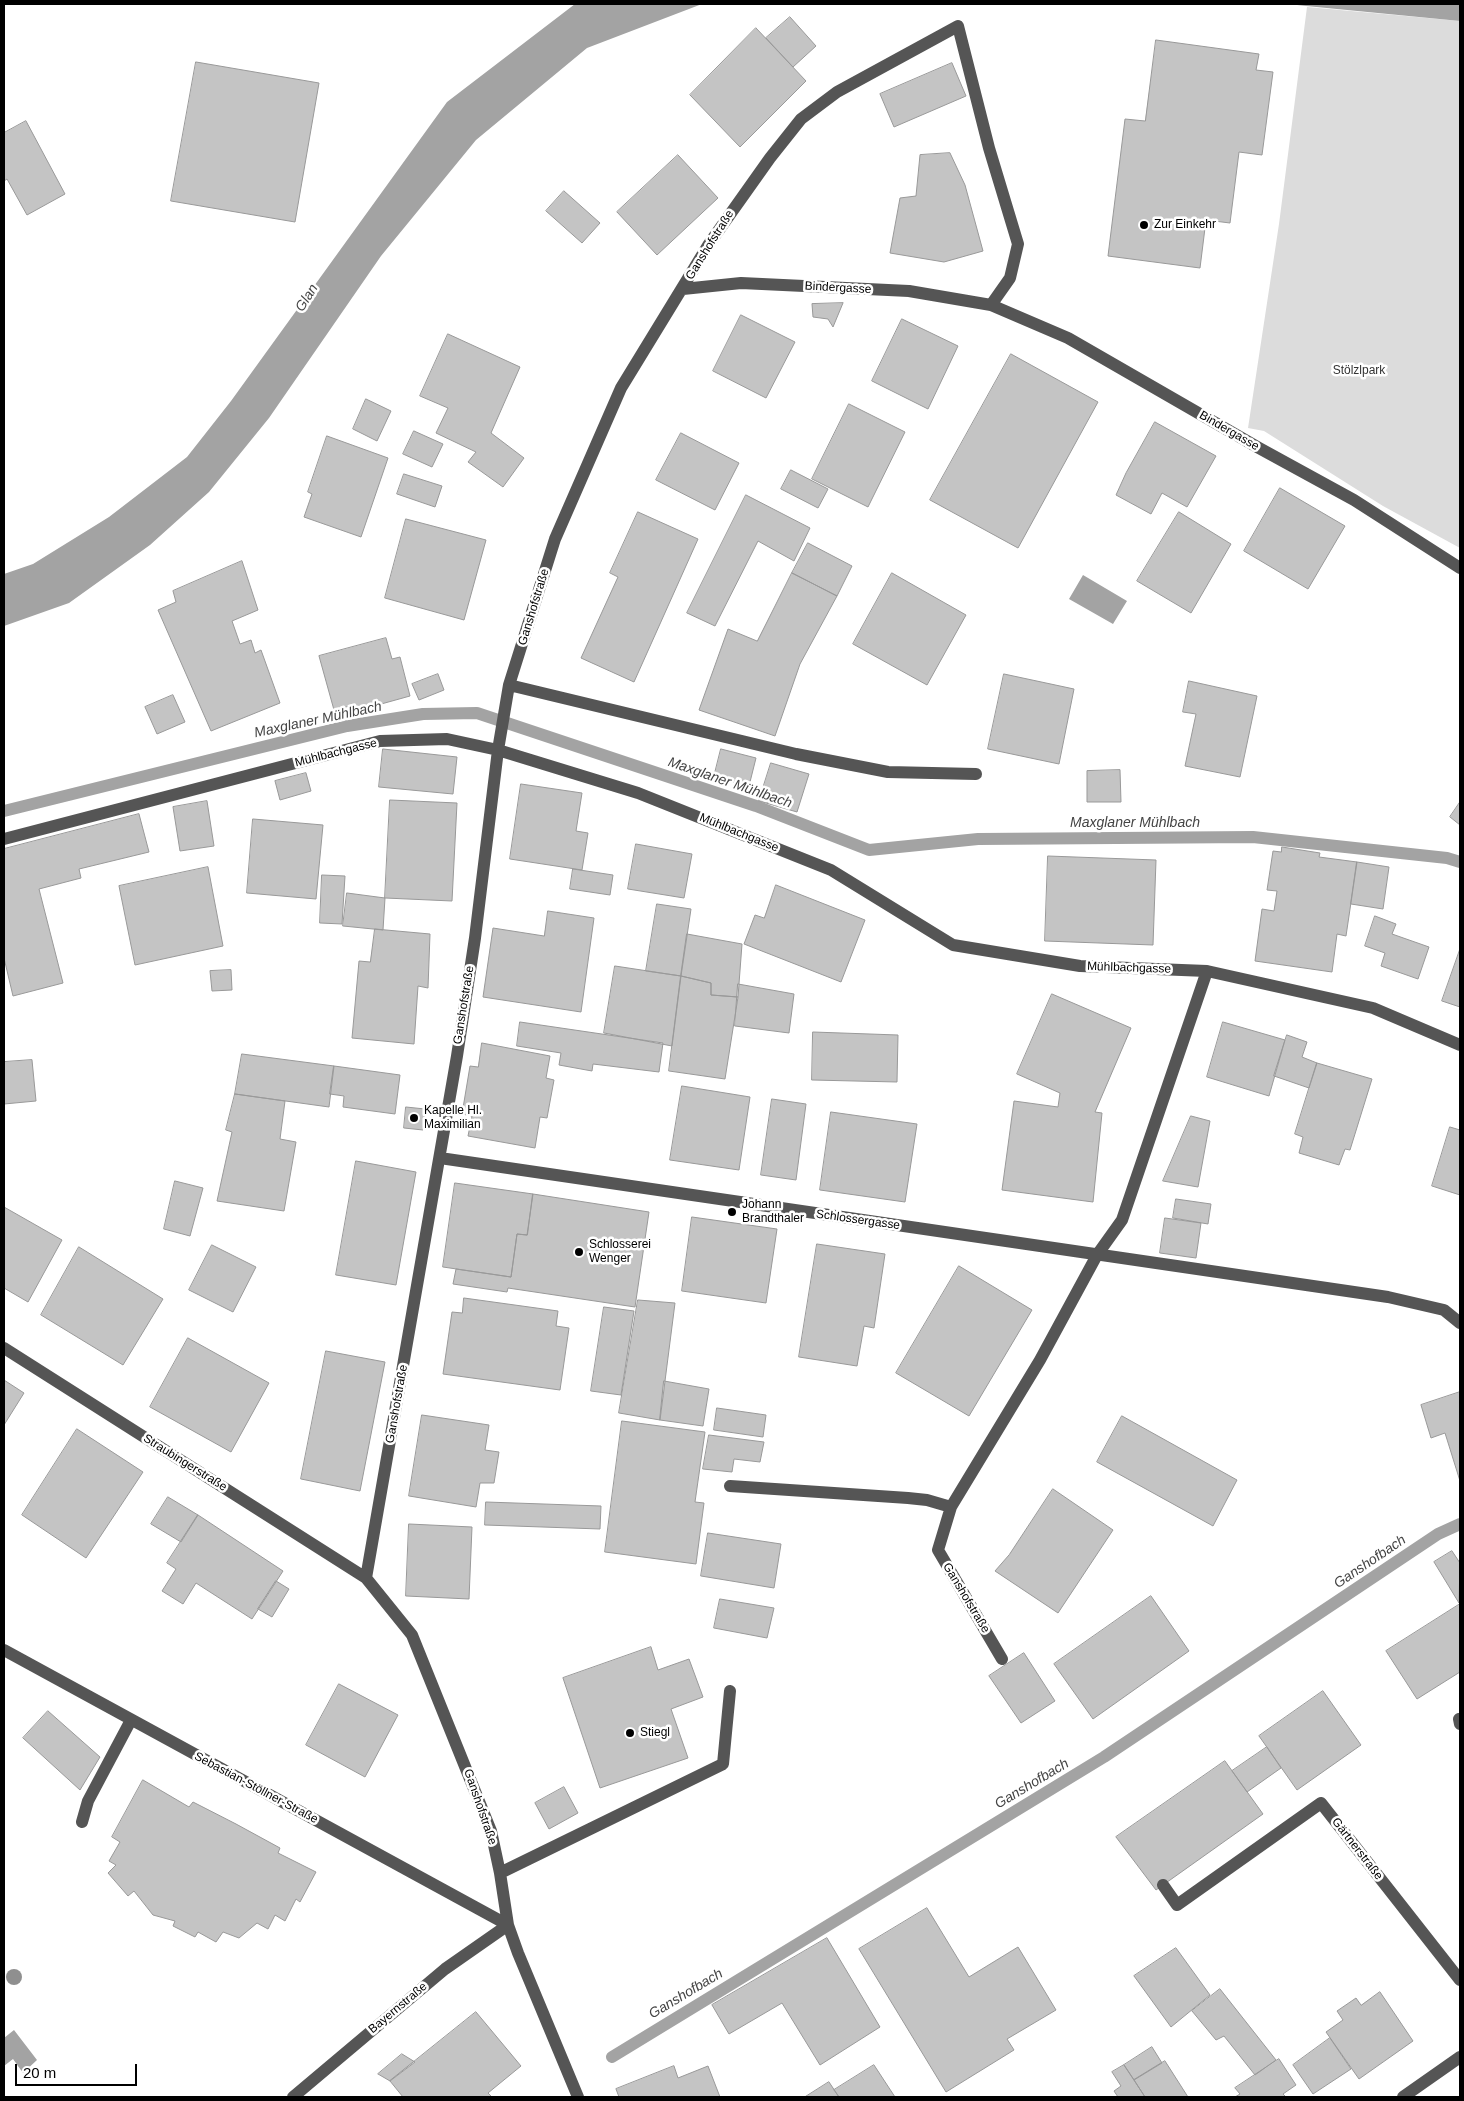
<!DOCTYPE html>
<meta charset="utf-8">
<style>
body{margin:0}
#map{position:relative;width:1464px;height:2101px;overflow:hidden;background:#fff;font-family:Arial,sans-serif}
canvas{display:block}
.frame{position:absolute;inset:0;border:5px solid #000;pointer-events:none}
.scale{position:absolute;left:15px;top:2064px;width:122px;height:22px;box-sizing:border-box;border:2px solid #000;border-top:0;padding-left:6px;font-size:15px;line-height:18px;white-space:nowrap;color:#000;-webkit-text-stroke:4px #fff;paint-order:stroke}
</style>
<div id="map">
<canvas width="1464" height="2101"></canvas>
<div class="frame"></div>
<div class="scale">20 m</div>
</div>
<script>
const g = document.querySelector('canvas').getContext('2d');
g.lineJoin = 'round';
function fillPath(path, color) { g.fillStyle = color; g.fill(path, 'evenodd'); }
function trace(path, color, width, dash) { g.strokeStyle = color; g.lineWidth = width; g.lineCap = dash ? 'butt' : 'round'; g.setLineDash(dash || []); g.stroke(path); }
function write(font, color, halo, rows, align = 'center') {
  g.font = font + ' Arial,sans-serif'; g.lineWidth = 5; g.setLineDash([]); g.textBaseline = 'middle'; g.strokeStyle = halo; g.fillStyle = color; for (const [text, x, y, turn = 0] of rows) {
    g.save(); g.translate(x, y); g.rotate((+turn || 0) * Math.PI / 180); g.textAlign = isNaN(turn) ? turn : align; if (halo) g.strokeText(text, 0, 0); g.fillText(text, 0, 0); g.restore();
  }
}
const green = new Path2D(`
 M 1307,7 L 1460,21 L 1460,548 L 1383,506 L 1264,431 L 1248,428 L 1279,224 Z`);
const water = new Path2D(`
 M 575,4 L 702,4 L 587,48 L 476,140 L 381,256 L 269,418 L 209,492 L 150,545 L 69,603 L 4,626 L 4,574 L 33,564 L 109,517 L 187,457 L 231,401 L 447,102 Z
 M 1288,4 L 1460,4 L 1460,21 L 1306,6 Z
 M 1083,575 L 1127,601 L 1113,624 L 1069,599 Z
 M 14,2030 L 37,2060 L 23,2073 L 13,2059 L 4,2066 L 4,2038 Z`);
const stream = new Path2D(`
 M 4,811 L 347,726 L 423,714 L 477,713 L 756,806 L 869,850 L 978,839 L 1253,837 L 1447,858 L 1460,862
 M 612,2057 L 1104,1757 L 1438,1534 L 1460,1524`);
const building = new Path2D(`
 M 790,17 L 816,46 L 793,67 L 766,38 Z
 M 756,28 L 806,81 L 740,147 L 690,95 Z
 M 1156,40 L 1259,54 L 1256,70 L 1273,72 L 1262,155 L 1239,152 L 1230,223 L 1206,220 L 1200,268 L 1108,256 L 1125,119 L 1145,121 Z
 M 196,62 L 319,83 L 295,222 L 171,201 Z
 M 952,63 L 966,96 L 894,127 L 880,94 Z
 M 26,121 L 65,194 L 27,215 L 7,179 L 4,181 L 4,133 Z
 M 950,153 L 965,185 L 983,251 L 944,262 L 890,253 L 900,198 L 916,196 L 920,155 Z
 M 678,155 L 718,198 L 657,255 L 617,212 Z
 M 564,191 L 600,223 L 582,243 L 546,211 Z
 M 843,303 L 833,327 L 828,319 L 813,317 L 812,304 Z
 M 741,315 L 795,342 L 766,398 L 713,371 Z
 M 902,319 L 958,346 L 928,409 L 872,381 Z
 M 448,334 L 520,367 L 491,433 L 524,458 L 503,487 L 468,462 L 476,452 L 436,433 L 448,408 L 420,396 Z
 M 1011,354 L 1098,402 L 1018,548 L 930,500 Z
 M 366,399 L 391,411 L 377,441 L 353,429 Z
 M 849,404 L 905,432 L 868,507 L 812,479 Z
 M 1155,422 L 1216,456 L 1187,507 L 1162,493 L 1151,514 L 1116,495 L 1126,473 Z
 M 414,431 L 443,444 L 432,467 L 403,454 Z
 M 681,433 L 739,463 L 715,510 L 656,480 Z
 M 327,436 L 388,458 L 361,537 L 304,517 L 312,494 L 308,492 Z
 M 791,470 L 828,489 L 818,508 L 781,489 Z
 M 404,474 L 442,486 L 435,507 L 397,494 Z
 M 1280,488 L 1345,526 L 1308,589 L 1244,551 Z
 M 746,495 L 810,528 L 794,561 L 758,541 L 715,626 L 687,613 Z
 M 638,512 L 698,539 L 634,682 L 581,658 L 618,577 L 610,573 Z
 M 1179,512 L 1231,544 L 1191,613 L 1137,581 Z
 M 406,519 L 486,540 L 464,620 L 385,598 Z
 M 808,543 L 852,566 L 837,596 L 792,573 Z
 M 242,561 L 258,610 L 232,621 L 240,644 L 251,640 L 255,653 L 261,650 L 280,703 L 211,731 L 158,610 L 176,602 L 173,591 Z
 M 792,573 L 837,596 L 800,664 L 775,736 L 699,710 L 728,629 L 757,641 Z
 M 892,573 L 966,615 L 927,685 L 853,644 Z
 M 386,638 L 392,659 L 400,657 L 410,696 L 356,711 L 354,705 L 334,710 L 319,656 Z
 M 438,674 L 444,690 L 419,700 L 412,684 Z
 M 1004,674 L 1074,689 L 1059,764 L 988,749 Z
 M 1189,681 L 1257,696 L 1240,777 L 1185,766 L 1196,714 L 1183,712 Z
 M 173,695 L 185,722 L 157,734 L 145,707 Z
 M 383,749 L 457,757 L 453,794 L 379,787 Z
 M 721,749 L 756,758 L 749,786 L 714,777 Z
 M 771,763 L 809,774 L 797,812 L 759,801 Z
 M 1120,770 L 1121,802 L 1087,802 L 1087,771 Z
 M 306,773 L 311,791 L 280,800 L 275,781 Z
 M 521,784 L 582,793 L 576,831 L 588,833 L 582,870 L 510,859 Z
 M 390,800 L 457,803 L 452,901 L 385,898 Z
 M 207,801 L 214,846 L 180,851 L 173,807 Z
 M 1460,802 L 1460,825 L 1450,817 Z
 M 139,814 L 149,852 L 79,869 L 81,878 L 39,889 L 63,983 L 13,996 L 4,958 L 4,849 Z
 M 253,819 L 323,825 L 316,899 L 247,893 Z
 M 636,844 L 692,854 L 684,898 L 628,889 Z
 M 1282,847 L 1320,853 L 1319,857 L 1357,862 L 1346,936 L 1337,934 L 1332,972 L 1255,961 L 1262,909 L 1274,911 L 1277,891 L 1267,890 L 1273,851 L 1281,852 Z
 M 1048,856 L 1156,860 L 1153,945 L 1045,941 Z
 M 1357,862 L 1389,867 L 1383,909 L 1351,904 Z
 M 208,867 L 223,946 L 135,965 L 119,886 Z
 M 573,869 L 613,875 L 610,895 L 570,889 Z
 M 322,875 L 345,876 L 342,924 L 320,923 Z
 M 776,885 L 865,920 L 841,982 L 744,944 L 755,915 L 764,918 Z
 M 347,893 L 385,898 L 383,930 L 343,926 Z
 M 657,904 L 691,909 L 681,976 L 646,971 Z
 M 548,911 L 594,918 L 581,1012 L 483,997 L 493,928 L 544,936 Z
 M 1375,916 L 1396,924 L 1392,934 L 1429,947 L 1418,979 L 1381,966 L 1385,953 L 1365,946 Z
 M 375,929 L 430,934 L 428,988 L 418,986 L 414,1044 L 352,1038 L 359,961 L 370,962 Z
 M 687,934 L 742,944 L 738,997 L 711,995 L 711,983 L 681,976 Z
 M 1460,949 L 1460,1007 L 1442,1001 Z
 M 615,966 L 681,976 L 672,1046 L 604,1033 Z
 M 231,970 L 232,990 L 212,991 L 210,971 Z
 M 681,976 L 711,983 L 711,995 L 738,997 L 725,1079 L 669,1071 Z
 M 738,984 L 794,994 L 789,1033 L 735,1026 Z
 M 1052,994 L 1131,1028 L 1095,1112 L 1102,1113 L 1093,1202 L 1002,1190 L 1014,1101 L 1058,1107 L 1060,1093 L 1017,1074 Z
 M 520,1022 L 663,1043 L 659,1072 L 593,1064 L 592,1071 L 559,1065 L 561,1053 L 517,1046 Z
 M 1223,1022 L 1285,1040 L 1269,1096 L 1207,1077 Z
 M 813,1032 L 898,1035 L 897,1082 L 812,1080 Z
 M 1287,1035 L 1307,1042 L 1302,1057 L 1317,1063 L 1309,1088 L 1274,1076 Z
 M 482,1043 L 550,1056 L 546,1078 L 554,1080 L 547,1118 L 540,1117 L 535,1148 L 468,1136 L 472,1116 L 462,1114 L 470,1066 L 478,1067 Z
 M 242,1054 L 334,1066 L 329,1107 L 235,1094 Z
 M 32,1060 L 36,1101 L 4,1104 L 4,1062 Z
 M 1317,1063 L 1372,1079 L 1350,1150 L 1345,1149 L 1339,1165 L 1299,1153 L 1303,1137 L 1295,1134 Z
 M 334,1066 L 400,1075 L 395,1114 L 343,1107 L 344,1096 L 330,1094 Z
 M 682,1086 L 750,1097 L 739,1170 L 670,1160 Z
 M 235,1094 L 285,1101 L 280,1139 L 296,1142 L 284,1211 L 217,1201 L 232,1132 L 226,1130 Z
 M 772,1099 L 806,1104 L 796,1180 L 761,1175 Z
 M 406,1107 L 425,1109 L 423,1130 L 404,1128 Z
 M 831,1112 L 917,1124 L 905,1202 L 820,1190 Z
 M 1191,1116 L 1210,1121 L 1198,1187 L 1163,1181 Z
 M 1450,1127 L 1460,1130 L 1460,1195 L 1432,1186 Z
 M 356,1161 L 416,1172 L 396,1285 L 336,1275 Z
 M 175,1181 L 203,1188 L 190,1236 L 164,1229 Z
 M 455,1183 L 533,1194 L 527,1235 L 517,1234 L 511,1277 L 443,1267 Z
 M 533,1194 L 649,1212 L 635,1307 L 508,1288 L 507,1292 L 453,1284 L 456,1269 L 511,1277 L 517,1234 L 527,1235 Z
 M 1176,1199 L 1211,1204 L 1208,1224 L 1173,1218 Z
 M 4,1207 L 62,1240 L 28,1302 L 4,1288 Z
 M 692,1217 L 777,1229 L 766,1303 L 682,1291 Z
 M 1165,1218 L 1201,1223 L 1196,1258 L 1160,1253 Z
 M 817,1244 L 885,1254 L 874,1328 L 864,1326 L 857,1366 L 799,1357 Z
 M 212,1245 L 256,1267 L 233,1312 L 189,1290 Z
 M 79,1247 L 163,1299 L 123,1365 L 41,1315 Z
 M 959,1266 L 1032,1310 L 969,1416 L 896,1373 Z
 M 464,1298 L 558,1311 L 556,1326 L 569,1328 L 560,1390 L 443,1374 L 452,1312 L 462,1313 Z
 M 638,1300 L 675,1303 L 660,1420 L 619,1413 Z
 M 604,1307 L 634,1311 L 621,1395 L 591,1391 Z
 M 188,1338 L 269,1383 L 231,1452 L 150,1407 Z
 M 326,1351 L 385,1362 L 360,1491 L 301,1479 Z
 M 4,1380 L 24,1393 L 4,1425 Z
 M 664,1381 L 709,1389 L 703,1426 L 660,1420 Z
 M 1460,1392 L 1460,1481 L 1445,1433 L 1431,1438 L 1421,1405 Z
 M 717,1408 L 766,1415 L 763,1437 L 714,1430 Z
 M 422,1415 L 489,1425 L 485,1450 L 499,1452 L 494,1483 L 480,1483 L 476,1507 L 409,1496 Z
 M 1122,1416 L 1237,1480 L 1213,1526 L 1097,1462 Z
 M 622,1421 L 705,1432 L 695,1502 L 704,1503 L 696,1564 L 605,1552 Z
 M 77,1429 L 143,1472 L 86,1558 L 22,1515 Z
 M 709,1435 L 764,1442 L 760,1462 L 734,1459 L 732,1472 L 703,1469 Z
 M 1053,1489 L 1113,1530 L 1058,1613 L 995,1571 L 1009,1555 Z
 M 168,1497 L 198,1515 L 181,1542 L 151,1524 Z
 M 486,1502 L 601,1506 L 600,1529 L 485,1525 Z
 M 198,1515 L 283,1571 L 252,1619 L 196,1583 L 183,1604 L 162,1591 L 176,1569 L 167,1563 Z
 M 409,1524 L 472,1527 L 469,1599 L 406,1596 Z
 M 708,1533 L 781,1544 L 774,1588 L 701,1576 Z
 M 1452,1551 L 1460,1563 L 1459,1603 L 1434,1562 Z
 M 276,1581 L 289,1589 L 272,1617 L 258,1609 Z
 M 1151,1596 L 1189,1651 L 1093,1719 L 1054,1664 Z
 M 720,1599 L 774,1608 L 767,1638 L 714,1628 Z
 M 1460,1604 L 1460,1672 L 1417,1699 L 1386,1651 Z
 M 651,1647 L 658,1670 L 689,1659 L 703,1697 L 671,1709 L 688,1758 L 600,1788 L 563,1678 Z
 M 1024,1653 L 1055,1701 L 1021,1723 L 989,1676 Z
 M 339,1684 L 398,1715 L 365,1777 L 306,1745 Z
 M 1323,1691 L 1361,1745 L 1297,1790 L 1259,1736 Z
 M 48,1711 L 100,1757 L 80,1790 L 23,1738 Z
 M 1267,1747 L 1281,1768 L 1247,1792 L 1232,1771 Z
 M 1225,1761 L 1263,1814 L 1156,1890 L 1116,1837 Z
 M 143,1780 L 189,1807 L 193,1802 L 236,1824 L 280,1848 L 278,1853 L 316,1872 L 300,1902 L 296,1899 L 285,1921 L 275,1915 L 268,1929 L 257,1923 L 239,1938 L 223,1932 L 216,1942 L 198,1932 L 195,1937 L 173,1926 L 175,1921 L 153,1915 L 134,1891 L 128,1896 L 108,1873 L 116,1865 L 109,1861 L 120,1842 L 112,1837 Z
 M 564,1787 L 578,1813 L 549,1829 L 535,1803 Z
 M 927,1908 L 969,1977 L 1018,1947 L 1056,2010 L 1007,2039 L 1014,2050 L 946,2092 L 859,1949 Z
 M 827,1938 L 880,2027 L 820,2065 L 782,2003 L 729,2034 L 712,2005 Z
 M 1176,1948 L 1210,1995 L 1171,2027 L 1134,1976 Z
 M 1220,1989 L 1276,2060 L 1255,2075 L 1224,2036 L 1216,2040 L 1192,2011 Z
 M 1380,1992 L 1413,2041 L 1359,2079 L 1326,2032 L 1343,2020 L 1337,2011 L 1356,1998 L 1361,2005 Z
 M 476,2012 L 521,2066 L 488,2093 L 492,2097 L 403,2097 L 390,2081 Z
 M 1330,2038 L 1351,2069 L 1313,2094 L 1293,2065 Z
 M 1152,2047 L 1162,2063 L 1134,2080 L 1124,2065 Z
 M 402,2054 L 415,2062 L 390,2081 L 378,2074 Z
 M 1279,2059 L 1296,2085 L 1283,2094 L 1286,2097 L 1235,2097 L 1240,2094 L 1235,2088 Z
 M 1165,2061 L 1188,2097 L 1145,2097 L 1134,2080 Z
 M 874,2065 L 895,2097 L 839,2097 L 834,2090 Z
 M 1124,2065 L 1134,2080 L 1145,2097 L 1118,2097 L 1114,2091 L 1121,2086 L 1112,2072 Z
 M 674,2066 L 678,2078 L 708,2066 L 720,2097 L 619,2097 L 616,2089 Z
 M 829,2082 L 839,2097 L 805,2097 Z`);
const minor = new Path2D(`
 M 683,289 L 741,283 L 909,291 L 991,305 L 1068,338 L 1259,448 L 1354,500 L 1460,568
 M 509,685 L 796,754 L 888,772 L 976,774
 M 4,839 L 380,741 L 447,739 L 498,750 L 638,793 L 831,870 L 953,945 L 1080,966 L 1207,971 L 1373,1008 L 1460,1045
 M 440,1158 L 1388,1297 L 1444,1310 L 1460,1323
 M 4,1348 L 366,1578 L 412,1635 L 491,1831 L 500,1873 L 508,1925 L 518,1953 L 578,2097
 M 730,1486 L 908,1498 L 927,1500 L 951,1507
 M 366,1578 L 457,1056 L 475,938 L 498,750 L 509,685 L 555,539 L 621,388 L 709,244 L 770,158 L 801,119 L 837,92 L 958,26 L 989,148 L 1018,244 L 1010,278 L 991,305
 M 4,1650 L 508,1925
 M 1002,1659 L 938,1550 L 951,1507 L 1040,1360 L 1097,1255 L 1122,1220 L 1207,971
 M 1459,1719 L 1460,1724
 M 82,1822 L 88,1801 L 131,1720
 M 500,1873 L 723,1764 L 730,1691
 M 1163,1885 L 1177,1905 L 1321,1803 L 1460,1980
 M 293,2097 L 445,1969 L 508,1925
 M 1403,2097 L 1460,2057`);
const trees = [
 [14,1977]
];
const markers = [
 [1144,225,5,"#000"],
 [414,1118,5,"#000"],
 [732,1212,5,"#000"],
 [579,1252,5,"#000"],
 [630,1733,5,"#000"]
];
const poiNames = [
 ["Zur Einkehr",1154,225],
 ["Kapelle Hl.",424,1111],
 ["Maximilian",424,1125],
 ["Johann",742,1205],
 ["Brandthaler",742,1219],
 ["Schlosserei",589,1245],
 ["Wenger",589,1259],
 ["Stiegl",640,1733]
];
const streetNames = [
 ["Ganshofstraße",710,245,-58],
 ["Bindergasse",838,288,3],
 ["Bindergasse",1229,431,30],
 ["Ganshofstraße",534,607,-73],
 ["Mühlbachgasse",336,753,-14],
 ["Mühlbachgasse",739,833,22],
 ["Mühlbachgasse",1129,968,2],
 ["Ganshofstraße",464,1005,-81],
 ["Schlossergasse",858,1220,8],
 ["Ganshofstraße",397,1404,-80],
 ["Straubingerstraße",185,1463,32],
 ["Ganshofstraße",966,1598,59],
 ["Sebastian-Stöllner-Straße",256,1788,28],
 ["Ganshofstraße",480,1807,71],
 ["Gärtnerstraße",1357,1849,52],
 ["Bayernstraße",398,2008,-40]
];
const parkNames = [
 ["Stölzlpark",1359,371]
];
const waterNames = [
 ["Glan",307,298,-58],
 ["Maxglaner Mühlbach",318,720,-12],
 ["Maxglaner Mühlbach",730,783,19],
 ["Maxglaner Mühlbach",1135,823],
 ["Ganshofbach",1370,1562,-34],
 ["Ganshofbach",1032,1784,-31],
 ["Ganshofbach",686,1994,-31]
];
fillPath(green, '#dcdcdc');
fillPath(water, '#a3a3a3');
trace(stream, '#a3a3a3', 12);
fillPath(building, '#c4c4c4');
trace(building, '#999', 1);
trace(minor, '#555', 12);
g.fillStyle = '#8f8f8f';
for (const [x, y] of trees) { g.beginPath(); g.arc(x, y, 8, 0, 2 * Math.PI); g.fill(); }
for (const [x, y, r, color] of markers) { const dot = new Path2D(); dot.arc(x, y, r, 0, 2 * Math.PI); g.fillStyle = color; g.fill(dot); trace(dot, '#fff', 2); }
write('12px', '#000', '#fff', poiNames, 'left');
write('12px', '#000', '#fff', streetNames);
write('12px', '#333', '#fff', parkNames);
write('italic 14px', '#444', '#fff', waterNames);
</script>
